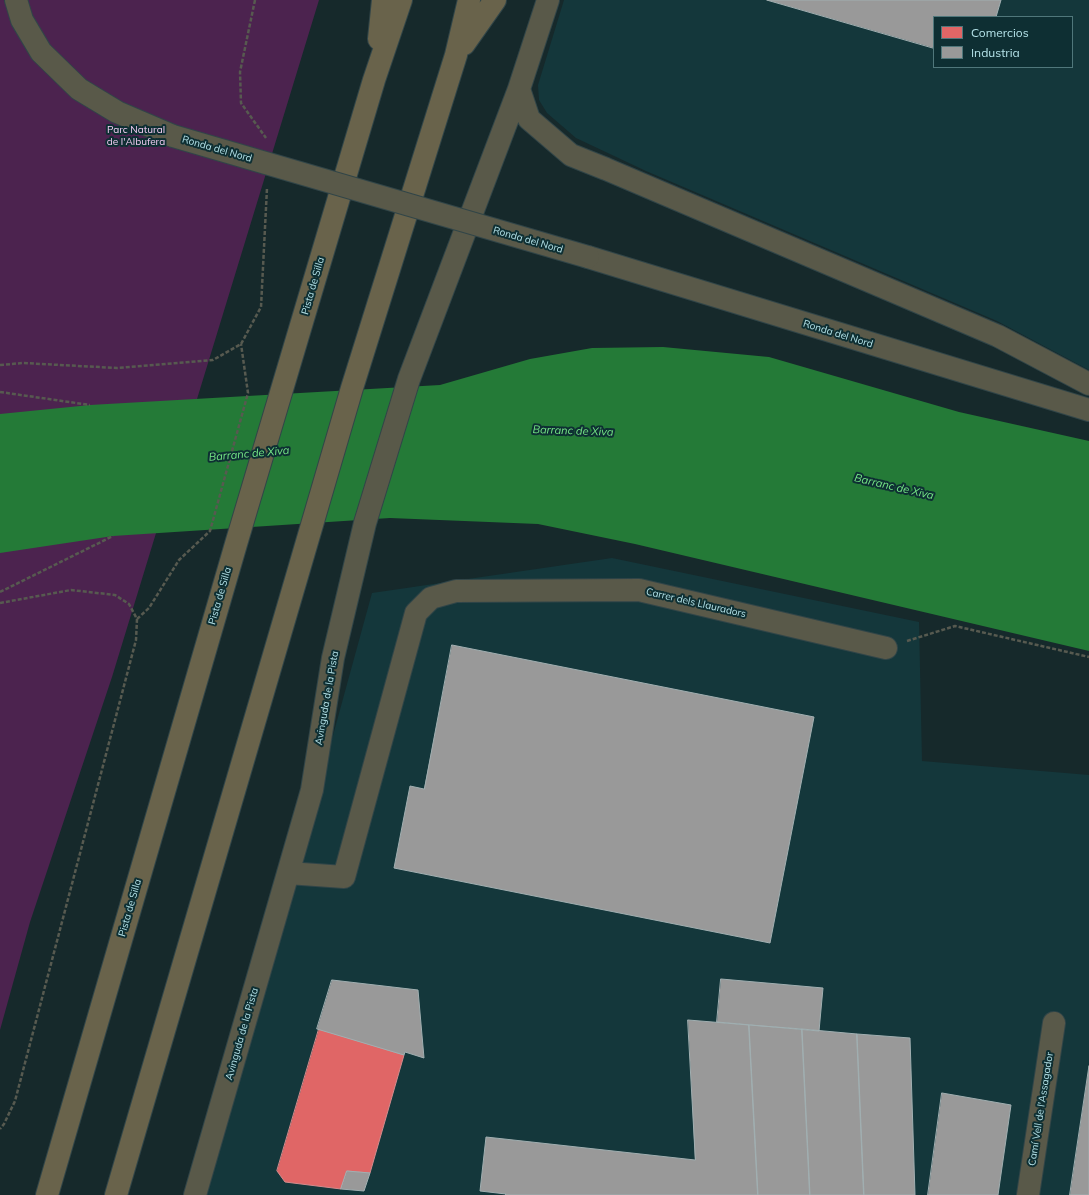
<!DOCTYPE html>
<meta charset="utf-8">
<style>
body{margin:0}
#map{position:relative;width:1089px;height:1195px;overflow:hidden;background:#16292b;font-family:Mulish,sans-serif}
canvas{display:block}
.legend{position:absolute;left:933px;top:16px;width:140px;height:52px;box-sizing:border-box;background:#0e2f33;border:1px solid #50777b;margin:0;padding:5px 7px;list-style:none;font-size:12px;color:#b4e2e8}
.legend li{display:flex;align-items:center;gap:8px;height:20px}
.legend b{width:20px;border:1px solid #50777b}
</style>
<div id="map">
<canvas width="1089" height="1195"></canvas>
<ul class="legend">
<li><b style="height:11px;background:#e06666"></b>Comercios</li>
<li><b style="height:11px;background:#999"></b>Industria</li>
</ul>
</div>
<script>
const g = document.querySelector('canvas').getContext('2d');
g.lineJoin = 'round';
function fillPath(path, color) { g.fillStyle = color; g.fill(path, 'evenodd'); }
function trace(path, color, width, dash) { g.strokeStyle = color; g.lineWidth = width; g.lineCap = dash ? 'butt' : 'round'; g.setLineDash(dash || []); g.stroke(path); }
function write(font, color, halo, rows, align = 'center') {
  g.font = font + ' Mulish,sans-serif'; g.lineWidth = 4; g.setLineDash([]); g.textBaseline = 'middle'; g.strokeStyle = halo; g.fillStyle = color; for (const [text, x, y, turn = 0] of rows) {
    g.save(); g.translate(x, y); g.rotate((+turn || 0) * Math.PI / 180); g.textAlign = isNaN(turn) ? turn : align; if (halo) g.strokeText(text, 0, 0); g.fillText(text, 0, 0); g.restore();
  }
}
const built = new Path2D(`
 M 564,0 L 1089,0 L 1089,370 L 997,321 L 646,171 L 576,138 L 547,113 L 539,100 L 538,85 ZM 934,17 L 1072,17 L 1072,67 L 934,67 Z
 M 612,558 L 919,622 L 922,761 L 1089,775 L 1089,1195 L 207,1195 L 372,593 Z`);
const green = new Path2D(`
 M 0,0 L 319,0 L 112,677 L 30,922 L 0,1030 Z`);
const water = new Path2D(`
 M 663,347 L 769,357 L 959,412 L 1089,441 L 1089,651 L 635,544 L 538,524 L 390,518 L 113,536 L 0,553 L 0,414 L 90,405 L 440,385 L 530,359 L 592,348 Z`);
const shops = new Path2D(`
 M 319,1029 L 404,1055 L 370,1173 L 347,1171 L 341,1189 L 285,1182 L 277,1171 Z`);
const industry = new Path2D(`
 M 767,0 L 1001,0 L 996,17 L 934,17 L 934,48 Z
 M 452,645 L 814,717 L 770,943 L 394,868 L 410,786 L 424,789 Z
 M 721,979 L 823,988 L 819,1031 L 717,1022 Z
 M 332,980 L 418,990 L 424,1058 L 405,1052 L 404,1055 L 317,1029 Z
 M 688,1020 L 749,1025 L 758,1195 L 505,1195 L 506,1194 L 480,1191 L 486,1137 L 695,1160 Z
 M 749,1025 L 802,1029 L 810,1195 L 758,1195 Z
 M 802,1029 L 857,1034 L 864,1195 L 810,1195 Z
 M 857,1034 L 910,1038 L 915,1195 L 864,1195 Z
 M 1089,1066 L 1089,1195 L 1070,1195 Z
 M 942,1093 L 1011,1105 L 998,1195 L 928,1195 Z
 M 347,1171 L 370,1173 L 364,1191 L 341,1189 Z`);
const path = new Path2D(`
 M 255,0 L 240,72 L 241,103 L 266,138
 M 0,365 L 23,363 L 117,368 L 213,360 L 241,344 L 261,307 L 267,188
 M 0,392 L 90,405
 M 0,592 L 113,536
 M 0,603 L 71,590 L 115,595 L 129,604 L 137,619 L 136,640 L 15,1101 L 4,1124 L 0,1129
 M 137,619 L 149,608 L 179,560 L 210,531 L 248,393 L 241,344
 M 907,641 L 955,626 L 1089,657`);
const minor = new Path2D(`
 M 16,0 L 22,20 L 41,52 L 79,89 L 117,112 L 173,136
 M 519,89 L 529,119 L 571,155 L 606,169 L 998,336 L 1089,384
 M 588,257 L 1089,410
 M 288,873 L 344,877 L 416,613 L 431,598 L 456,591 L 639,590 L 886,648
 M 195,1195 L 312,790 L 333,658 L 365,523 L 409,379 L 519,89 L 548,0
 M 1028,1195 L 1054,1023`);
const highway = new Path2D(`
 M 379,39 L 383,0
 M 464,44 L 495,0
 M 47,1195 L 236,544 L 374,80 L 401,0
 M 116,1195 L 352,388 L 456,55 L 469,0`);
const minorBridge = new Path2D(`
 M 173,136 L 588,257`);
const parkNames = [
 ["Parc Natural",136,130],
 ["de l'Albufera",136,142]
];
const streetNames = [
 ["Ronda del Nord",217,149,16],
 ["Ronda del Nord",528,240,16],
 ["Pista de Silla",313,286,-74],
 ["Ronda del Nord",838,334,17],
 ["Pista de Silla",220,596,-74],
 ["Carrer dels Llauradors",696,603,13],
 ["Avinguda de la Pista",327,698,-80],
 ["Pista de Silla",130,908,-74],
 ["Avinguda de la Pista",242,1034,-74],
 ["Camí Vell de l'Assagador",1041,1109,-81]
];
const waterNames = [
 ["Barranc de Xiva",573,431,2],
 ["Barranc de Xiva",249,454,-5],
 ["Barranc de Xiva",894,487,13]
];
fillPath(built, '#14373b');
fillPath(green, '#4c234f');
fillPath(water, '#247a37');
fillPath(shops, '#e06666');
trace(shops, '#d38b8d', 1);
fillPath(industry, '#999');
trace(industry, '#a1afb1', 1);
trace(minor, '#314548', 24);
trace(highway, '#314548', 24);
trace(path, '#575a50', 2.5, [4, 2]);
trace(minor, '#595949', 22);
trace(highway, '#69634b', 22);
trace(minorBridge, '#314548', 24, []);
trace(minorBridge, '#595949', 22);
write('10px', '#f6cff6', '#0e2f33', parkNames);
write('10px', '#b4e2e8', '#0e2f33', streetNames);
write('italic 11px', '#76e786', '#0e2f33', waterNames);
</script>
